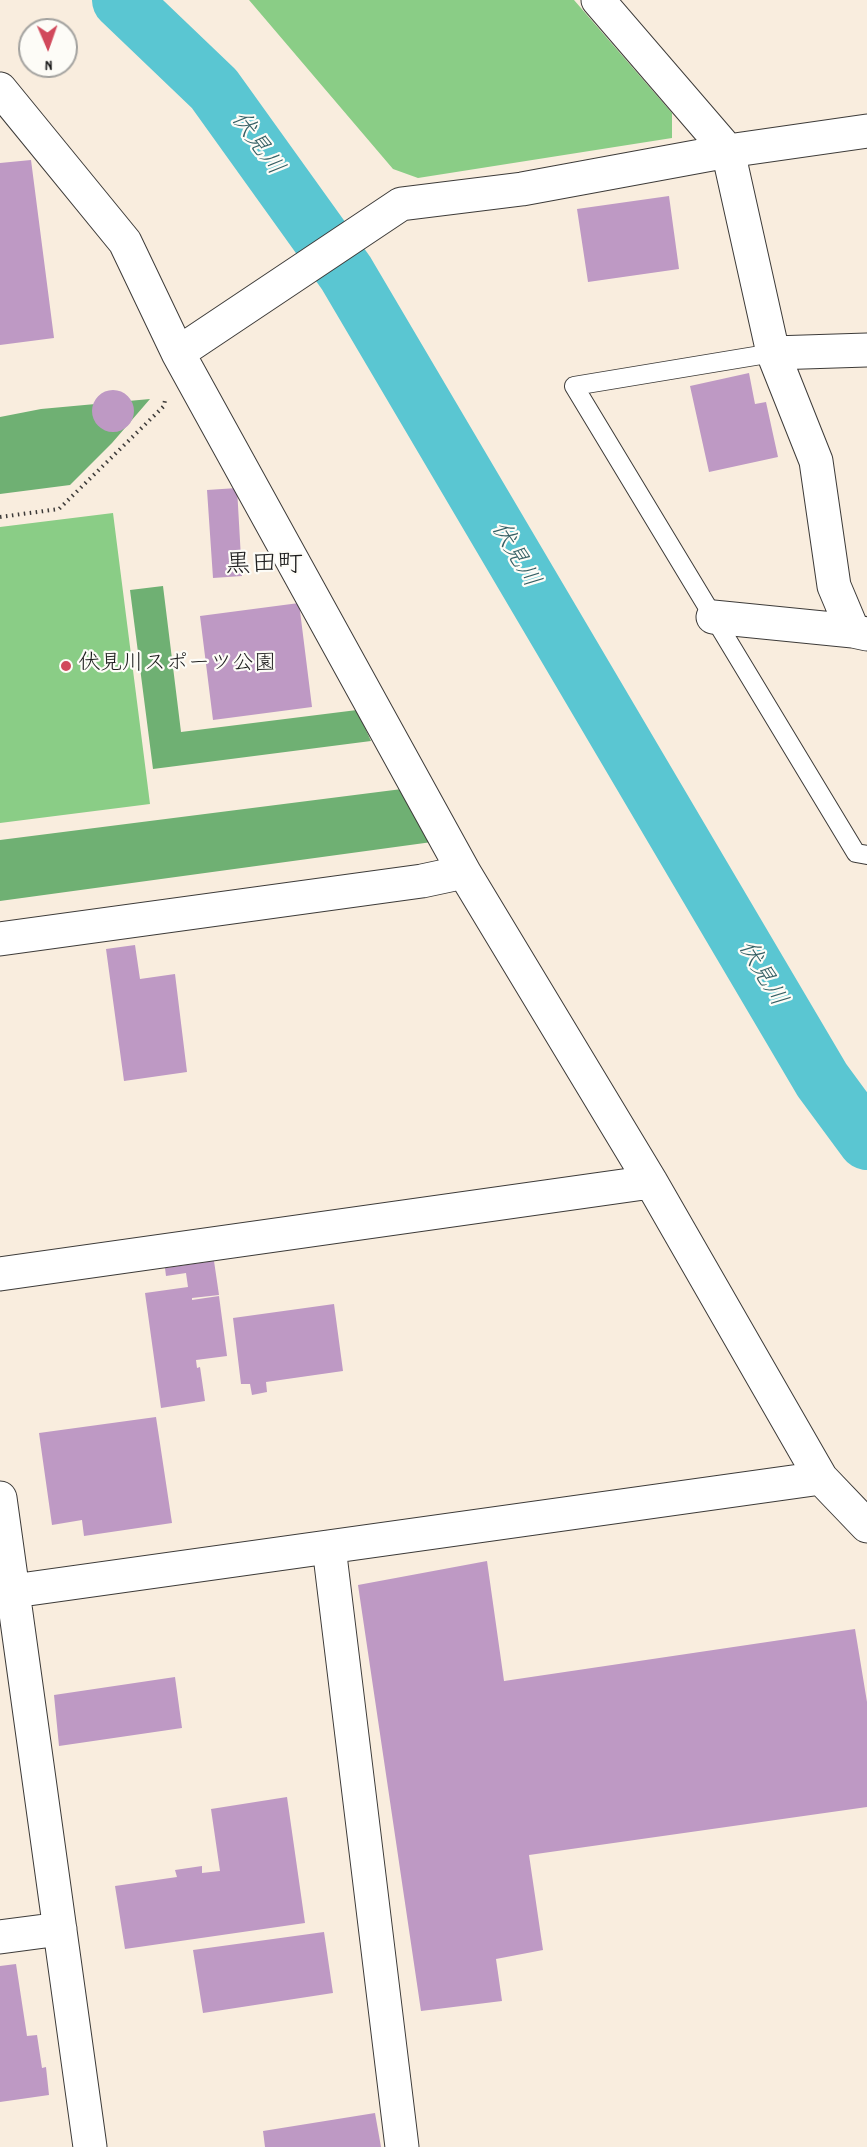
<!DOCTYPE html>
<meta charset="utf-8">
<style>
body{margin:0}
#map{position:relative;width:867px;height:2147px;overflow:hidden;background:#f9edde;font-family:Dekko,sans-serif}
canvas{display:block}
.north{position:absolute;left:18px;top:18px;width:60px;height:60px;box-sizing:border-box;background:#fdfcf7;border:2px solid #a3a29f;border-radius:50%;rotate:178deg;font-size:16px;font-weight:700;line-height:24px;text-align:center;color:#1c1c1c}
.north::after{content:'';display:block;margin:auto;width:21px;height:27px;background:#d1495b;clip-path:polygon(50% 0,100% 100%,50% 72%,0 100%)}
</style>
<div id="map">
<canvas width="867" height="2147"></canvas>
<div class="north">N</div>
</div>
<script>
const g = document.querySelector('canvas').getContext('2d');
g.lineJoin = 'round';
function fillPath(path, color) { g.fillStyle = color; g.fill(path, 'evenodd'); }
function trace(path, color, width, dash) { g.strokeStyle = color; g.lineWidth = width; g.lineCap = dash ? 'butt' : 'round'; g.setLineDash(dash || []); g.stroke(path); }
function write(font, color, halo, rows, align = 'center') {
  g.font = font + ' Dekko,"Klee One",sans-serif'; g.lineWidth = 4.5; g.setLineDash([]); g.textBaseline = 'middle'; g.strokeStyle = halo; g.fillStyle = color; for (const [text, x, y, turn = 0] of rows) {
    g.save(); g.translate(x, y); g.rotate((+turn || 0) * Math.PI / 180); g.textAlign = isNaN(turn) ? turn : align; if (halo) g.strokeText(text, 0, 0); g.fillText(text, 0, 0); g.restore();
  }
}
const green = new Path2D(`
 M 249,0 L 574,0 L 672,113 L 672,138 L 418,178 L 393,169 Z
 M 113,513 L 150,804 L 0,823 L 0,527 Z`);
const forest = new Path2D(`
 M 150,399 L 112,443 L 70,485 L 0,494 L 0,417 L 41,409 Z
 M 163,586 L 181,732 L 357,710 L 371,741 L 153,769 L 130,590 Z
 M 402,789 L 432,842 L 0,901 L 0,840 Z`);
const river = new Path2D(`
 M 121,0 L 214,89 L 346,273 L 822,1080 L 867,1141`);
const building = new Path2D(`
 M 31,160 L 54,338 L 0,345 L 0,163 Z
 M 669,196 L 679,269 L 588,282 L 577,209 Z
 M 749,373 L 755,404 L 766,402 L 778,457 L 709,472 L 690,386 Z
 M92 411a21 21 0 1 1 42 0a21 21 0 1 1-42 0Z
 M 237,488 L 242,576 L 213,578 L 207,490 Z
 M 299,603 L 312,707 L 213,720 L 200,616 Z
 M 135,945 L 140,979 L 175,974 L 187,1072 L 124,1081 L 106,949 Z
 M 214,1261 L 219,1295 L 192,1298 L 192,1300 L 219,1296 L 227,1356 L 196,1360 L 197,1368 L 200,1367 L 205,1401 L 161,1408 L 145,1293 L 188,1287 L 186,1273 L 166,1276 L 165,1268 Z
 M 334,1304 L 343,1371 L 266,1382 L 267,1392 L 252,1395 L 250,1384 L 241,1384 L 233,1318 Z
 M 156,1417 L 172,1523 L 84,1536 L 82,1520 L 52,1525 L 39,1433 Z
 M 487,1561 L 504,1681 L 855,1629 L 867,1702 L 867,1807 L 529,1855 L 543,1950 L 496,1959 L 502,2001 L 421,2011 L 358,1585 Z
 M 175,1677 L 182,1728 L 59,1746 L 54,1695 Z
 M 287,1797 L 305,1923 L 125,1949 L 115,1886 L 177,1877 L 175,1870 L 202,1866 L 202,1873 L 220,1871 L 211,1809 Z
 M 324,1932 L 333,1993 L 203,2013 L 193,1950 Z
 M 16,1964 L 27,2036 L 37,2035 L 42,2068 L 46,2067 L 49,2095 L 0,2102 L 0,1966 Z
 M 375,2113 L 381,2147 L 265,2147 L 263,2131 Z`);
const path = new Path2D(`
 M 0,517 L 59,509 L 164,406 L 165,400`);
const lane = new Path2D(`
 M 773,353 L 574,386 L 856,853 L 867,855`);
const street = new Path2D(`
 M 598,0 L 728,151 L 773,353 L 816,461 L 834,586 L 853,631 L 867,634
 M 0,89 L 125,242 L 178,353 L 464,872
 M 178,353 L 401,204 L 522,189 L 728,151 L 867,131
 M 773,353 L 867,350
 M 713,617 L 853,631
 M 0,939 L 422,881 L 464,872 L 651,1182 L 821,1478 L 867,1526
 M 0,1274 L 651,1182
 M 0,1498 L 90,2147
 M 329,1547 L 402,2147
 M 0,1593 L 821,1478
 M 0,1937 L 60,1929`);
const markers = [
 [66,666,6,"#d1495b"]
];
const poiNames = [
 ["伏見川スポーツ公園",78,666]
];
const waterNames = [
 ["伏見川",255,145,54],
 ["伏見川",513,556,59],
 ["伏見川",760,975,59]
];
const quarterNames = [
 ["黒田町",264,567]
];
fillPath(green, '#8acd86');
fillPath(forest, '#6fb073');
trace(river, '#5ac6d2', 58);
fillPath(building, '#be99c4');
trace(lane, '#3d3b39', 20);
trace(street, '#3d3b39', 35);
trace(path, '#3d3b39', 4, [1.5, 4.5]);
trace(lane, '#fff', 18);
trace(street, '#fff', 33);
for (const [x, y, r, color] of markers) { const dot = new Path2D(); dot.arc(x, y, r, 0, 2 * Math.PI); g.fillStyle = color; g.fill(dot); trace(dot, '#fdfcf7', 2); }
write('22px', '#1c1c1c', '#fdfcf7', poiNames, 'left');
write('italic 24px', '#356065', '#fdfcf7', waterNames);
write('26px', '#1c1c1c', '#fdfcf7', quarterNames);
</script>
